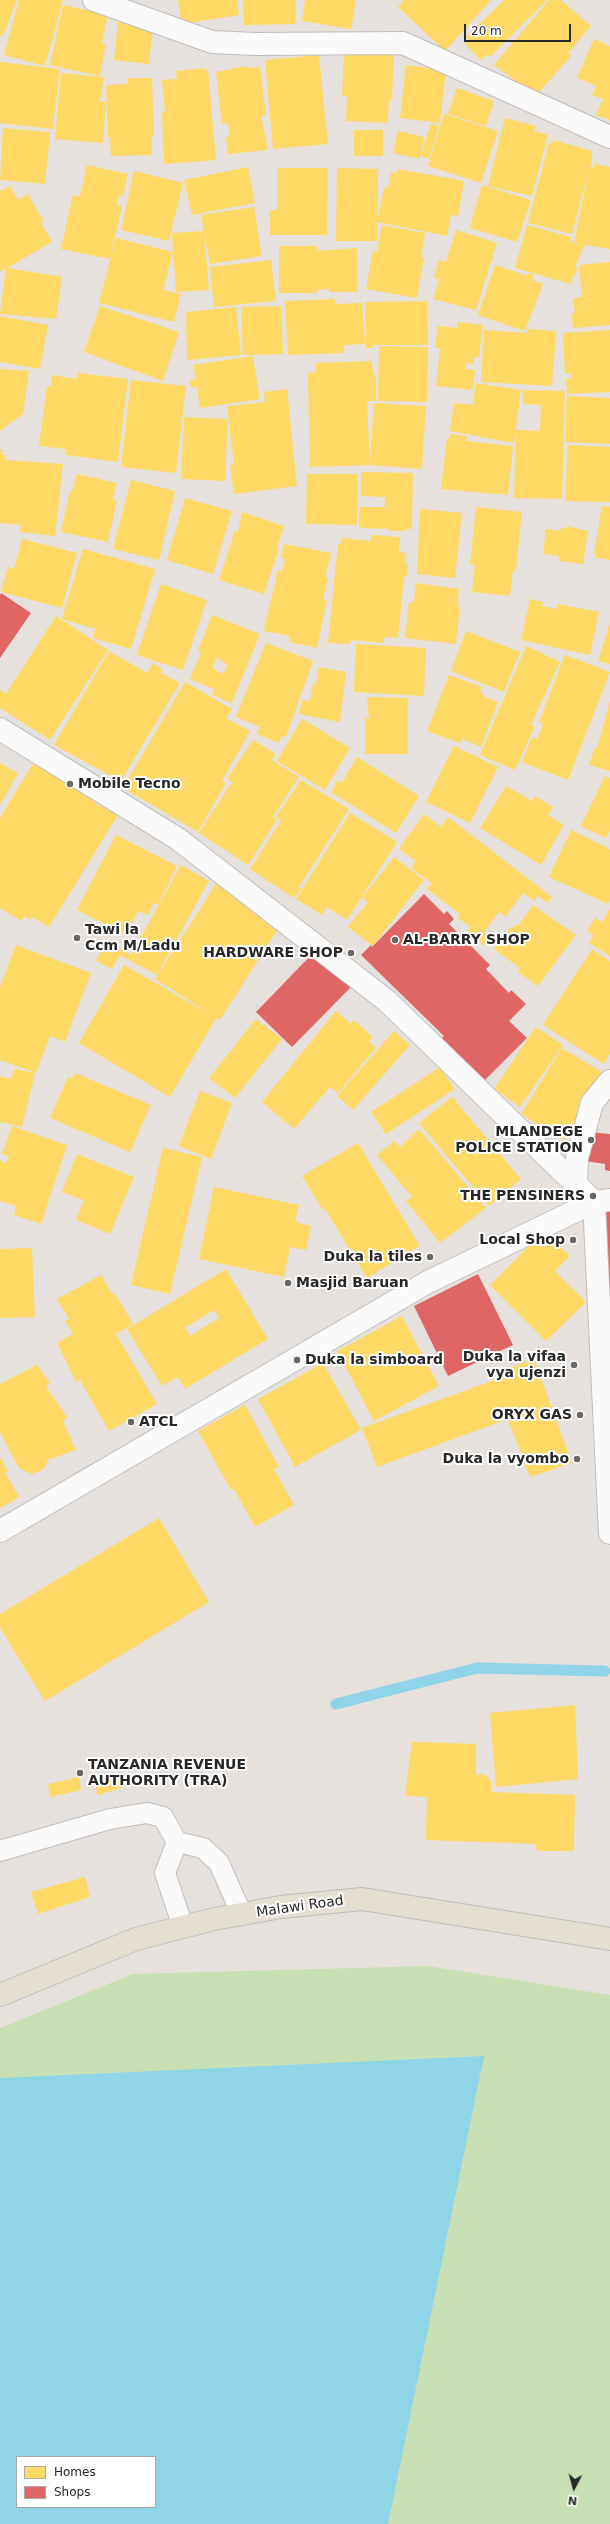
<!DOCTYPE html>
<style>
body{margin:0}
#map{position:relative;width:610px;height:2524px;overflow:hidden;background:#e6e1dc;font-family:"DejaVu Sans",sans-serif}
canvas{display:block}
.legend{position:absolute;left:16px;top:2456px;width:140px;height:52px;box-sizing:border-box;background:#fff;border:1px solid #a9a9a9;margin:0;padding:5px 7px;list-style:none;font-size:12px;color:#272727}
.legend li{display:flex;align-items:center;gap:8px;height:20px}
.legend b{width:20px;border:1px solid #a9a9a9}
.north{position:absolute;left:554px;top:2468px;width:40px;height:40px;-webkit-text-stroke:3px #fff;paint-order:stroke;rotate:186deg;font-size:11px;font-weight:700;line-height:16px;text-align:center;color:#272727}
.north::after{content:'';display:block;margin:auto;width:14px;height:18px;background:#272727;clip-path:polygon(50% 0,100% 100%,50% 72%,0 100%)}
.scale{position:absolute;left:464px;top:24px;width:107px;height:18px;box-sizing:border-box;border:2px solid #272727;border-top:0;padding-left:5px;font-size:12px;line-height:14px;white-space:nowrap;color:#272727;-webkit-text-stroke:3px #fff;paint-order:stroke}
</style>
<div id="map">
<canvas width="610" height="2524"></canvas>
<ul class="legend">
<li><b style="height:11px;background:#ffd966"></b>Homes</li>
<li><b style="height:11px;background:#e06666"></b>Shops</li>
</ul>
<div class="north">N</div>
<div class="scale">20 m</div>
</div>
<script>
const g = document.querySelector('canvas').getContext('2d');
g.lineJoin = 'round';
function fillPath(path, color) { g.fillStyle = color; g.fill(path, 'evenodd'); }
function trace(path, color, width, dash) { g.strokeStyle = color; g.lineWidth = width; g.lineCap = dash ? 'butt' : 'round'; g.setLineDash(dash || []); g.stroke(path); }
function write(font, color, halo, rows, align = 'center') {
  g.font = font + ' "DejaVu Sans",sans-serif'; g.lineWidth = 4; g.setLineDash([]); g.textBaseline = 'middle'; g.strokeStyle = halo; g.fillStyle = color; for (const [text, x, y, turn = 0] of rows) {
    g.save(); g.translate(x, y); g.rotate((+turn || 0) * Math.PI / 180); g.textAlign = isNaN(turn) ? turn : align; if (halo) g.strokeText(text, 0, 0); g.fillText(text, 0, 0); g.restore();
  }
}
const green = new Path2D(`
 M 428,1966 L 610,1995 L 610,2524 L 0,2524 L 0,2028 L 133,1974 ZM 17,2457 L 155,2457 L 155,2507 L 17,2507 Z`);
const water = new Path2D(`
 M 484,2056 L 388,2524 L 0,2524 L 0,2078 ZM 17,2457 L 155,2457 L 155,2507 L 17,2507 Z`);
const homes = new Path2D(`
 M 0,0 L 17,0 L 3,36 L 0,35 Z
 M 19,0 L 63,0 L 45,66 L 4,55 Z
 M 178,0 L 237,0 L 239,15 L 182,24 Z
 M 243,0 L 296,0 L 296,24 L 244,25 Z
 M 305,0 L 356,0 L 351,29 L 302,21 Z
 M 404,0 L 491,0 L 445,51 L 398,7 Z
 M 504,0 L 547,0 L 490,57 L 487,54 L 481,60 L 465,44 L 469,41 L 466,37 Z
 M 549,0 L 561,0 L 591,26 L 568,53 L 571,56 L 536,96 L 494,65 Z
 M 63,5 L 108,15 L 102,43 L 106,44 L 100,76 L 50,65 Z
 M 118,22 L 153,27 L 149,64 L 114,60 Z
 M 594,39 L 610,46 L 610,120 L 596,115 L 603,99 L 592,95 L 596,86 L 577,78 Z
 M 344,51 L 394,54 L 392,100 L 389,100 L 388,123 L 346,121 L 347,96 L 342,96 Z
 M 319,55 L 328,144 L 273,149 L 265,60 Z
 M 0,62 L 60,69 L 53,129 L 0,123 Z
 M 406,65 L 446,70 L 440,123 L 400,118 Z
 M 246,66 L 246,68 L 260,67 L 266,115 L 261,116 L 268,150 L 228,154 L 226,137 L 230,137 L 228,123 L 222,124 L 216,72 Z
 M 205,68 L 205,71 L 208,70 L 216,160 L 164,164 L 162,112 L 165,112 L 162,80 L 177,79 L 176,71 Z
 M 61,73 L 104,77 L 100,102 L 106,102 L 103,143 L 55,139 Z
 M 127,78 L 152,78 L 154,135 L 152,136 L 152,155 L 111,156 L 110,137 L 108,137 L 106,85 L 128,84 Z
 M 457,88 L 494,101 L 486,126 L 448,114 Z
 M 444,114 L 498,131 L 481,183 L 428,166 Z
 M 505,118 L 536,126 L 534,131 L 548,135 L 532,196 L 488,186 Z
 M 431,123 L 439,126 L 429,159 L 421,156 Z
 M 3,128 L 50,132 L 45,184 L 0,180 Z
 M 354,130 L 383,130 L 383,156 L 354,156 Z
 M 398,131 L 424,137 L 420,159 L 393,153 Z
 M 553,140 L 592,151 L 591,166 L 589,167 L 593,168 L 594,164 L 610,167 L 610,249 L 574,243 L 589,169 L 572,234 L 528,223 L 549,143 L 552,144 Z
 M 87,165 L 128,174 L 123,196 L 119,195 L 117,205 L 122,206 L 110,259 L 61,249 L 73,195 L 80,196 Z
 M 248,167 L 255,203 L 192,215 L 184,180 Z
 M 277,168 L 328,168 L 327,235 L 270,235 L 270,210 L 277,210 Z
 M 337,168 L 378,169 L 377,241 L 336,241 Z
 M 398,169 L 464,181 L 458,216 L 451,215 L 447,236 L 377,222 L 384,188 L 388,188 L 391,172 L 397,173 Z
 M 134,171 L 183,183 L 169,241 L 121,230 Z
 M 482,185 L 531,200 L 517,242 L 470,228 Z
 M 10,186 L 18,200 L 28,194 L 43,221 L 41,223 L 52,242 L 7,268 L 62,277 L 56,319 L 0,314 L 6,268 L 0,272 L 0,191 Z
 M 254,207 L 262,256 L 210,264 L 201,215 Z
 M 382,225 L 425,233 L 421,258 L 424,258 L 417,298 L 366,289 L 373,250 L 377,252 Z
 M 527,225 L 571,237 L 570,241 L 584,245 L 575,268 L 578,268 L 575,276 L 573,276 L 571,284 L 515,268 Z
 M 456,230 L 497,243 L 476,310 L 433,299 L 439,279 L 434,278 L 439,260 L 446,262 Z
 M 204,231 L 209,290 L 176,292 L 172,233 Z
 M 116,238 L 173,252 L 163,290 L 181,294 L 174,322 L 99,303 Z
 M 279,246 L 317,246 L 317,251 L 357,248 L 357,292 L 330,292 L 329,289 L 318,290 L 318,293 L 279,293 Z
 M 271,260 L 276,301 L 214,307 L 210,267 Z
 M 610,262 L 610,325 L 573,328 L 572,314 L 575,313 L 573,298 L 582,297 L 579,265 Z
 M 495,265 L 528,276 L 528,273 L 534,275 L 532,280 L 543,284 L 525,331 L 478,315 Z
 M 335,299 L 335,304 L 362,303 L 365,344 L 344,345 L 343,353 L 288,355 L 285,301 Z
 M 427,301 L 428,345 L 373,345 L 373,348 L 366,348 L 365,302 Z
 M 100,306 L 179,332 L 163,381 L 84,352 Z
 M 281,306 L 283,354 L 243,355 L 241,307 Z
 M 236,307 L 241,355 L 187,360 L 186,312 Z
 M 0,316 L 48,325 L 40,369 L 0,362 Z
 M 457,322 L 483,325 L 479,357 L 474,357 L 474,364 L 465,363 L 465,369 L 475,370 L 473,390 L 436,386 L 440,348 L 435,348 L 438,326 L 457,328 Z
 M 527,329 L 556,331 L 552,386 L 481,382 L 484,330 L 527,333 Z
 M 610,330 L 610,392 L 567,394 L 566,379 L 571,379 L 571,373 L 565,374 L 563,333 Z
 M 379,346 L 428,347 L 427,402 L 378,401 Z
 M 253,356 L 260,399 L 200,408 L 197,387 L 191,388 L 190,380 L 196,379 L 193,365 Z
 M 372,361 L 373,375 L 376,375 L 376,401 L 367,401 L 370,463 L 374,403 L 426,406 L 422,469 L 370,465 L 310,467 L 308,373 L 316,372 L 316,363 Z
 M 0,369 L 29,371 L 23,414 L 0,431 Z
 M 78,373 L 128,379 L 118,462 L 66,455 L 66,449 L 39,446 L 47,386 L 51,386 L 52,375 L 77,379 Z
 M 131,380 L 186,386 L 176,473 L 121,467 Z
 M 476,383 L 521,390 L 514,443 L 450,431 L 454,403 L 473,405 Z
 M 287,389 L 297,486 L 234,494 L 230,465 L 234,465 L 227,406 L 265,402 L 264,392 Z
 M 523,390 L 565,391 L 562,499 L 514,498 L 516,430 L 540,431 L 541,405 L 523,404 Z
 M 567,396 L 610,398 L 610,444 L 565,442 Z
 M 184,417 L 228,419 L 225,481 L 181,479 Z
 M 450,434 L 467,436 L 466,441 L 513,446 L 508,495 L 441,489 L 447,438 L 450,438 Z
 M 568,445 L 610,447 L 610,502 L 565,501 Z
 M 0,449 L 2,449 L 1,454 L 5,455 L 5,460 L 63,464 L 55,536 L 20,532 L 21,525 L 0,523 Z
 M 361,472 L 413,473 L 412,529 L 405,529 L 405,531 L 389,531 L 390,529 L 359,528 L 359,507 L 385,507 L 385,497 L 361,496 Z
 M 77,474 L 117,483 L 113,500 L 117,500 L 108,542 L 61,532 L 70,491 L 72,492 Z
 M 307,474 L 358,474 L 357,525 L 306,524 Z
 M 131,480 L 175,491 L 159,560 L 113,549 Z
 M 185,498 L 232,511 L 213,574 L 167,560 Z
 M 602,506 L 610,507 L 610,560 L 596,558 L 596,554 L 594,554 Z
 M 476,507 L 522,512 L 516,570 L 513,570 L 510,596 L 472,592 L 475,565 L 470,564 Z
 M 420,509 L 462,513 L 455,578 L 417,574 Z
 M 242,512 L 284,526 L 277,547 L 279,548 L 264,594 L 219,580 L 235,531 L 238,532 Z
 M 567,526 L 588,531 L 583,564 L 559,561 L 559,556 L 543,554 L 546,529 L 561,531 L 561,528 L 567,528 Z
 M 371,535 L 400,537 L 399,552 L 406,553 L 406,565 L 408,565 L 407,577 L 404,576 L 398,638 L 384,637 L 383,643 L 351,640 L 350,644 L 328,643 L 338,544 L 342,544 L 342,538 L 371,541 Z
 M 22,539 L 77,553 L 62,608 L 1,592 L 8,567 L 14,569 Z
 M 284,544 L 331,553 L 325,578 L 328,578 L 323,600 L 327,600 L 317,648 L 289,642 L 290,636 L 264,631 L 278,570 L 282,571 L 285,559 L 281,558 Z
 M 83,549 L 155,569 L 131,649 L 93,638 L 95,629 L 62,619 Z
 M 416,583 L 459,589 L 457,606 L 460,607 L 456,644 L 405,638 L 409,602 L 414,602 Z
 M 161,584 L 207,600 L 183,670 L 137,655 Z
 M 530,599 L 543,602 L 542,606 L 557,609 L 558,604 L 599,612 L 590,655 L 521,640 Z
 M 212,615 L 260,634 L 232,703 L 212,695 L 214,689 L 190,679 L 201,652 L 198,651 ZM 216,658 L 227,664 L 224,674 L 213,669 Z
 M 56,616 L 108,650 L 50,740 L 0,708 L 0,690 L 6,694 Z
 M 610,623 L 610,664 L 598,661 Z
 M 466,631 L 520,652 L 504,692 L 451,671 Z
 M 266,643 L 313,661 L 286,737 L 282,736 L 279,743 L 257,734 L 260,727 L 236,717 Z
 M 356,644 L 426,648 L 424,696 L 354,692 Z
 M 526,646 L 560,662 L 531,725 L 535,726 L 515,770 L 480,755 Z
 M 109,651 L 147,673 L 153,663 L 162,669 L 161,673 L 180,683 L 121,781 L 54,745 Z
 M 565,655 L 610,672 L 568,780 L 522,762 L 532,737 L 537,739 L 543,724 L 539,722 Z
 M 319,667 L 346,672 L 340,722 L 299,714 L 302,700 L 310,701 L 313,684 L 316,685 Z
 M 449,675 L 482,687 L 480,692 L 484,694 L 483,696 L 498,702 L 481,747 L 462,739 L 460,743 L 427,731 Z
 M 185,682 L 232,709 L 226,718 L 250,731 L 222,781 L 226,783 L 198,832 L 123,788 Z
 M 367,697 L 408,698 L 408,754 L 365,754 L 365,717 L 369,718 Z
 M 610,701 L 610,771 L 589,765 L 595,747 L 597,749 Z
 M 302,719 L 350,748 L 325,790 L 277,761 Z
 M 253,740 L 276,754 L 272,760 L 299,777 L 273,817 L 277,820 L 248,865 L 199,833 L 232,782 L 227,779 Z
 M 454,746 L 498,767 L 470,823 L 426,802 Z
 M 357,757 L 419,796 L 396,833 L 331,792 L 338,780 L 342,783 Z
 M 34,762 L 98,800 L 96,804 L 99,806 L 101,805 L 118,815 L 49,927 L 32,917 L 30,920 L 24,916 L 21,921 L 0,908 L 0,818 Z
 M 0,763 L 18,773 L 0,805 Z
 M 605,776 L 610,778 L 610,831 L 606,838 L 581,826 Z
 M 301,780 L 349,809 L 299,887 L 301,889 L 294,898 L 250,869 L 281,821 L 276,817 Z
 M 506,786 L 532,801 L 535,796 L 553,807 L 548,815 L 564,825 L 541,865 L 480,828 Z
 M 350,813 L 397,842 L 347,920 L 327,907 L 322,915 L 296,899 Z
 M 424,814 L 441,827 L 448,817 L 552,897 L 547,903 L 538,896 L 535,901 L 523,893 L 505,917 L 499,912 L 484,932 L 491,938 L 485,946 L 467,932 L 471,927 L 458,918 L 460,914 L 427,889 L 432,883 L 411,868 L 416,861 L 399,849 Z
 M 571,830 L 610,849 L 610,900 L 608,904 L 549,877 Z
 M 116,835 L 177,866 L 158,905 L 154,903 L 148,915 L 138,911 L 126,935 L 77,910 Z
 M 394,857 L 424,880 L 373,946 L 348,927 L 368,902 L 362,898 Z
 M 181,865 L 209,881 L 157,975 L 120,955 L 112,969 L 96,961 L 107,941 L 131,955 Z
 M 218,881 L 278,929 L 220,1020 L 217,1017 L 170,1097 L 79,1043 L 124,965 L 213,1016 L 155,979 Z
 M 533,905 L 576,935 L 538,986 L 518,972 L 520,968 L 494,949 L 511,927 L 512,929 L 516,924 L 518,926 Z
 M 610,909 L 610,956 L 589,943 L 594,935 L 587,931 L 595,918 L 602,922 Z
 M 16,945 L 91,973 L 65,1042 L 50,1036 L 36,1073 L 0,1060 L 0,987 Z
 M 592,949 L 610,961 L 610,1054 L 604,1064 L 543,1025 Z
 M 336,1011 L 351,1024 L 354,1020 L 373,1037 L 369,1041 L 376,1048 L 338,1093 L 330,1087 L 294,1129 L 262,1102 Z
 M 256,1019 L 282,1039 L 235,1098 L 209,1078 Z
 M 536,1027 L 563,1045 L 520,1107 L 494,1089 Z
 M 394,1031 L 410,1045 L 353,1110 L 337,1096 Z
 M 562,1048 L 605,1074 L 564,1140 L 521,1114 Z
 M 440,1067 L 455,1089 L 386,1134 L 371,1112 Z
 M 14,1069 L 35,1073 L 22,1127 L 0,1122 L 0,1076 L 11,1079 Z
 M 75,1073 L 151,1105 L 130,1152 L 50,1118 L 68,1077 L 72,1079 Z
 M 200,1091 L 232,1103 L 211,1159 L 179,1146 Z
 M 452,1097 L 521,1179 L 489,1206 L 419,1123 Z
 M 12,1126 L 67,1145 L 41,1224 L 14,1215 L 16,1206 L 0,1201 L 0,1160 L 6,1163 L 9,1156 L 2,1154 Z
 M 419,1129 L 486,1208 L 440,1243 L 406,1201 L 412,1197 L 377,1155 L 395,1141 L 400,1147 Z
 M 358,1143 L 420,1246 L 367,1278 L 325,1209 L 323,1210 L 302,1176 Z
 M 163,1148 L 202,1157 L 170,1294 L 131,1285 Z
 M 77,1154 L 134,1177 L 110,1234 L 76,1220 L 84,1200 L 62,1192 Z
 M 214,1187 L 299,1205 L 295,1222 L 311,1226 L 306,1250 L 290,1247 L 284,1277 L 199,1259 Z
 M 544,1231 L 570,1256 L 555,1271 L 586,1302 L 546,1341 L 490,1285 Z
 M 32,1248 L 35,1317 L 0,1318 L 0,1249 Z
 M 226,1269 L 268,1339 L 185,1389 L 178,1377 L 162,1386 L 127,1329 ZM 214,1310 L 219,1318 L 190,1336 L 185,1328 Z
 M 101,1275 L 112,1294 L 114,1292 L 133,1324 L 116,1334 L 157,1404 L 109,1431 L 80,1380 L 76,1382 L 57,1343 L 73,1334 L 65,1321 L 69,1319 L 57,1299 Z
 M 402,1316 L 439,1386 L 374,1421 L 337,1351 Z
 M 534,1359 L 572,1463 L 530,1477 L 508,1419 L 377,1467 L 362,1428 L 511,1374 L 510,1368 Z
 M 323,1363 L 361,1430 L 295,1467 L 258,1399 Z
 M 37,1365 L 50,1383 L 46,1386 L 67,1417 L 63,1421 L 76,1450 L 48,1460 L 44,1469 L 32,1474 L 19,1468 L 0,1432 L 0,1384 Z
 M 245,1405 L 279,1467 L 274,1469 L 294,1505 L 255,1527 L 234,1489 L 231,1490 L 198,1431 Z
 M 0,1457 L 8,1471 L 5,1473 L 19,1497 L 0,1508 Z
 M 159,1518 L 209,1602 L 45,1701 L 0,1628 L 0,1614 Z
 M 575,1705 L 578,1779 L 496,1787 L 490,1713 Z
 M 412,1742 L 476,1744 L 476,1775 L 484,1774 L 491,1781 L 491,1792 L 575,1795 L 574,1851 L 537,1851 L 535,1844 L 426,1840 L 427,1797 L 405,1796 Z
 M 124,1773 L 128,1786 L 98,1795 L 94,1782 Z
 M 79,1777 L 81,1790 L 50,1797 L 48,1784 Z
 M 85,1877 L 90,1897 L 38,1914 L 31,1892 Z`);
const shops = new Path2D(`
 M 1,593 L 31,613 L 0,658 L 0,595 Z
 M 424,894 L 444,914 L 447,911 L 454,919 L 449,924 L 490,965 L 486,969 L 509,993 L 511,990 L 526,1004 L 509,1021 L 527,1038 L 483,1082 L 435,1044 L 444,1036 L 361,955 L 371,945 L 372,947 Z
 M 314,952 L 351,987 L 292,1047 L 256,1012 Z
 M 589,1132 L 610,1134 L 610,1171 L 605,1170 L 605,1164 L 585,1161 Z
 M 601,1208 L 610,1208 L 610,1333 Z
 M 478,1274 L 513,1345 L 448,1376 L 414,1306 Z`);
const stream = new Path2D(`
 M 336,1704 L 477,1668 L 605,1671`);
const lane = new Path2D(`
 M 177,1842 L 165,1873 L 183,1927
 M 0,1851 L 110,1819 L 147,1813 L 163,1817 L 177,1842 L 203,1848 L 219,1863 L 242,1915`);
const street = new Path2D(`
 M 94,0 L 212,42 L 255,44 L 403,43 L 610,137
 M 0,729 L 178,839 L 387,1001 L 594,1202 L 610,1533
 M 576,1184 L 577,1158 L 592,1103 L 610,1081
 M 0,1531 L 428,1282 L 594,1202 L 610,1200`);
const primary = new Path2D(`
 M 0,1995 L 136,1939 L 214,1919 L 281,1907 L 362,1899 L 610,1939`);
const markers = [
 [70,784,4,"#6a6866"],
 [77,938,4,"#6a6866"],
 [395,940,4,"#6a6866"],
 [351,953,4,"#6a6866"],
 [591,1140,4,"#6a6866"],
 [593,1196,4,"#6a6866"],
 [573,1240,4,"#6a6866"],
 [430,1257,4,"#6a6866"],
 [288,1283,4,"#6a6866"],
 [297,1360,4,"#6a6866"],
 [574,1365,4,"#6a6866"],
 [580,1415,4,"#6a6866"],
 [131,1422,4,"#6a6866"],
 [577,1459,4,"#6a6866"],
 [80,1773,4,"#6a6866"]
];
const poiNames = [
 ["Mobile Tecno",78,784,"left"],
 ["Tawi la",85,930,"left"],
 ["Ccm M/Ladu",85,946,"left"],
 ["AL-BARRY SHOP",403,940,"left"],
 ["HARDWARE SHOP",343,953],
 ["MLANDEGE",583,1132],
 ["POLICE STATION",583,1148],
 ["THE PENSINERS",585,1196],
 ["Local Shop",565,1240],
 ["Duka la tiles",422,1257],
 ["Masjid Baruan",296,1283,"left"],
 ["Duka la vifaa",566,1357],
 ["vya ujenzi",566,1373],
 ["Duka la simboard",305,1360,"left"],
 ["ORYX GAS",572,1415],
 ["ATCL",139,1422,"left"],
 ["Duka la vyombo",569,1459],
 ["TANZANIA REVENUE",88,1765,"left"],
 ["AUTHORITY (TRA)",88,1781,"left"]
];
const streetNames = [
 ["Malawi Road",300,1907,-8]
];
fillPath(green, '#c9e0b5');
fillPath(water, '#90d5e7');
fillPath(homes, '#ffd966');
fillPath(shops, '#e06666');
trace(stream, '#90d5e7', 11);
trace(lane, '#bfbdbe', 22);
trace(street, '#bfbdbe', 24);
trace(primary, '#bfbdbb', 24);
trace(lane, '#fbfafa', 20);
trace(street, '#fbfafa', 22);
trace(primary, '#e5dfd2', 22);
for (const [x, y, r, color] of markers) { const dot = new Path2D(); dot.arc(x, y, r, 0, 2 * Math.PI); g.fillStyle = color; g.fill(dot); trace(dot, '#fff', 1.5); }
write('bold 14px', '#272727', '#fff', poiNames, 'right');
write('14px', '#272727', '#fff', streetNames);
</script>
